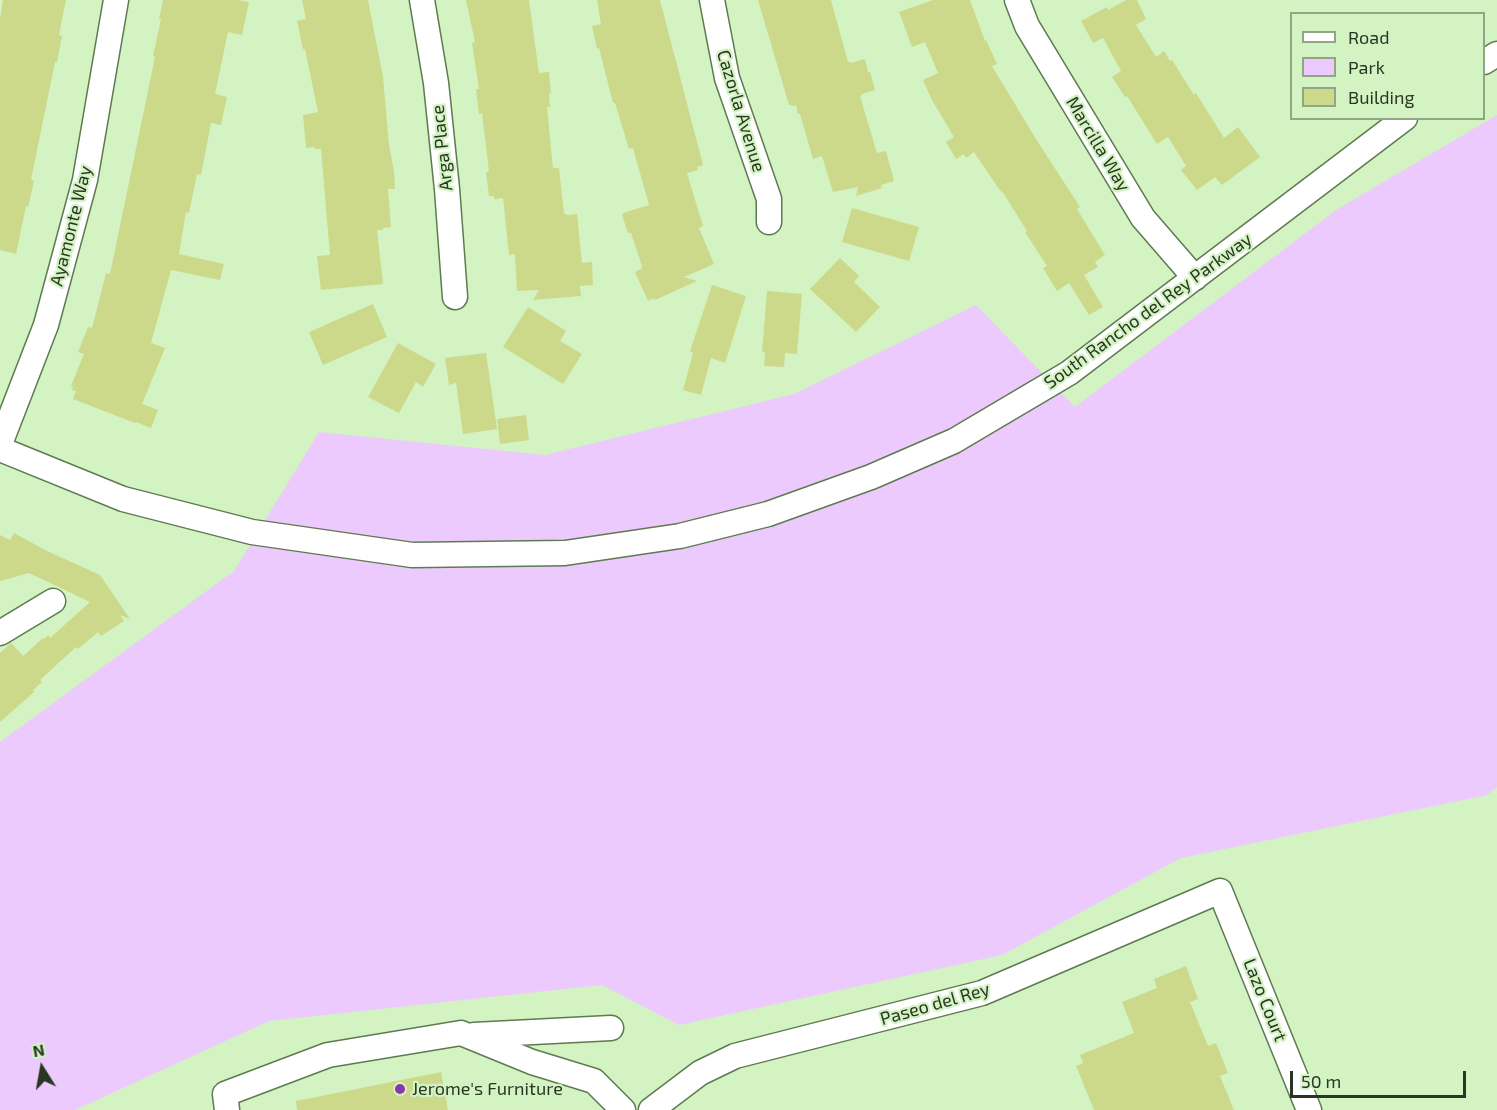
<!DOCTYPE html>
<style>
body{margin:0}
#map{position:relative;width:1497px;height:1110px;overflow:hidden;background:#d3f3c3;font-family:"Exo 2",sans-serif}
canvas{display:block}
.legend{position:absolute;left:1290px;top:12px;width:195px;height:108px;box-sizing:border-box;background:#d3f3c3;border:2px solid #8fa783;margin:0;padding:8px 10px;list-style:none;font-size:18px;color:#293623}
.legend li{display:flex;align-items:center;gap:12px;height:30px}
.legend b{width:30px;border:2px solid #8fa783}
.north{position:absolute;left:12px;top:1038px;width:60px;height:60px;-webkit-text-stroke:4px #d3f3c3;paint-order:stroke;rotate:349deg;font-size:16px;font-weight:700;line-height:24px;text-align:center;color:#293623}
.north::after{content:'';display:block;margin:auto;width:21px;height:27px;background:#293623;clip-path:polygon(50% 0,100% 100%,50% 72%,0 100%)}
.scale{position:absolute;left:1290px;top:1071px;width:176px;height:27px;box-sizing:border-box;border:3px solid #293623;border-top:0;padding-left:8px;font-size:18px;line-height:21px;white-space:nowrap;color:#293623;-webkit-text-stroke:4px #d3f3c3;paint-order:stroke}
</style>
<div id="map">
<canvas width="1497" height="1110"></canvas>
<ul class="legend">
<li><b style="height:8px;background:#fff"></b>Road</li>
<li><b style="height:16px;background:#edcafd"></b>Park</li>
<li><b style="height:16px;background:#cdd98a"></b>Building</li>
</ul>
<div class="north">N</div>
<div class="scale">50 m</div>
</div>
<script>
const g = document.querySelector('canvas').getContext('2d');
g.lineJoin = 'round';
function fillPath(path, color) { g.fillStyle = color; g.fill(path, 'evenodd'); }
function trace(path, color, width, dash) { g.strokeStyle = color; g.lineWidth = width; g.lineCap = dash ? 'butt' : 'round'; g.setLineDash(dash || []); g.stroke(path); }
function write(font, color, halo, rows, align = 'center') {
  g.font = font + ' "Exo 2",sans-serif'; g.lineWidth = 4.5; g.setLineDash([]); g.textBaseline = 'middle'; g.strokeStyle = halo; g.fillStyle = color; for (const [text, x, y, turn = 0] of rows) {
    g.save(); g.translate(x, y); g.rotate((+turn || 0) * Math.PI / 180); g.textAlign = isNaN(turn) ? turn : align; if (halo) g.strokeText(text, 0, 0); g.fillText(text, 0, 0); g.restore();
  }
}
const green = new Path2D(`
 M 1497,115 L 1497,787 L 1487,795 L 1181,858 L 1002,955 L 679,1025 L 602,985 L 269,1021 L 75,1110 L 0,1110 L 0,742 L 234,571 L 319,432 L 545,455 L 794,394 L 976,305 L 1075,407 L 1336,210 Z`);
const building = new Path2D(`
 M 3,0 L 66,0 L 59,35 L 62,36 L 57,62 L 55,62 L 31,180 L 34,181 L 28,207 L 26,206 L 16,254 L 0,250 L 0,18 Z
 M 163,0 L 238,0 L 249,2 L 242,35 L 228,32 L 215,94 L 227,97 L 221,125 L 211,123 L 201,175 L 197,174 L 189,213 L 186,212 L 179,254 L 224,264 L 220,280 L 171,270 L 151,343 L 165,348 L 142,404 L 158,410 L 151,428 L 136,422 L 135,423 L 73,399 L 76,391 L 72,390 L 73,387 L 71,386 L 84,354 L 78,352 L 88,327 L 92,328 L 106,273 L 110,274 L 155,57 L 153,56 L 161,19 L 159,19 Z
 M 302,0 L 368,0 L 383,77 L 389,145 L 394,171 L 395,189 L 388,189 L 391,227 L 383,228 L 383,230 L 377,230 L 383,284 L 321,290 L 317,256 L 330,255 L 321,149 L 315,149 L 315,147 L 306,148 L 303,115 L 318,112 L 305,49 L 303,49 L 297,21 L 306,19 Z
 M 466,0 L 529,0 L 539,73 L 549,72 L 551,94 L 549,94 L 550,107 L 547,107 L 553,168 L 559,168 L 564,214 L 566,214 L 567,215 L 577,214 L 582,263 L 592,262 L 593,285 L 580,286 L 581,296 L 533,300 L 539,290 L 517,291 L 515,254 L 509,255 L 503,198 L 494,199 L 494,196 L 489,196 L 486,172 L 489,172 L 482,113 L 479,114 L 476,89 L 479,89 L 472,43 L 475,42 Z
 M 597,0 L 660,0 L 703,165 L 697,167 L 698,170 L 687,173 L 703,226 L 699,228 L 714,264 L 684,277 L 697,281 L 655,300 L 654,298 L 648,301 L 635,272 L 641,269 L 642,266 L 631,233 L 628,233 L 622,215 L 623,215 L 623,213 L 649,205 L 633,148 L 629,149 L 615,103 L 613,103 L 599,48 L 597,49 L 592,26 L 601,24 Z
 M 758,0 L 831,0 L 848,62 L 850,61 L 851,63 L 865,59 L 868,72 L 870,72 L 875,90 L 862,94 L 862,95 L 860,96 L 877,153 L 886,151 L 894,181 L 881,185 L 882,188 L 856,196 L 858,187 L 833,192 L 822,156 L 813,159 L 800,114 L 798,114 L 796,105 L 792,106 L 791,105 L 789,105 Z
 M 933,0 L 970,0 L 985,41 L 986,40 L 997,64 L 992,66 L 1036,139 L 1080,207 L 1077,209 L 1105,255 L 1095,262 L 1098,267 L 1084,275 L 1103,307 L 1089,315 L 1069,283 L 1057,291 L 1043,268 L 1047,266 L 1025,232 L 1027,231 L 1004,194 L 999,189 L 974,152 L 966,158 L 964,154 L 956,159 L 946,142 L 954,137 L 932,100 L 923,80 L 938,73 L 925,42 L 912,47 L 899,12 Z
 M 1126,0 L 1137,0 L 1146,19 L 1136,25 L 1156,57 L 1164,51 L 1170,61 L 1172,60 L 1194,95 L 1196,93 L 1224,138 L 1238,127 L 1260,157 L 1222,185 L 1215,177 L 1197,190 L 1181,170 L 1186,166 L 1168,137 L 1157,144 L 1127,96 L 1125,97 L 1112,77 L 1121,71 L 1103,38 L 1093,43 L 1081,21 L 1107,7 L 1108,10 Z
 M 852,208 L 919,227 L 909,261 L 842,242 Z
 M 840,258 L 859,276 L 854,282 L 880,307 L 856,332 L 810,289 Z
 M 712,285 L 746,296 L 725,363 L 711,358 L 701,395 L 683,390 L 693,353 L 690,351 Z
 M 767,291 L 802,294 L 797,354 L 785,353 L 784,367 L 764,366 L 765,352 L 762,352 Z
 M 373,304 L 387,337 L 323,365 L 309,332 Z
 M 528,307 L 566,331 L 560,341 L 582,354 L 563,384 L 503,347 Z
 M 398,343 L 436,364 L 423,387 L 416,382 L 399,413 L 368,397 Z
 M 486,353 L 497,429 L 463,434 L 456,383 L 449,385 L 445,358 Z
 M 526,415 L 529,440 L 500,444 L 497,419 Z
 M 14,533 L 47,551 L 100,575 L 130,619 L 120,615 L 124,621 L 101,636 L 98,632 L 78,649 L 76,647 L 40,680 L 42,682 L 33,690 L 34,692 L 0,722 L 0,653 L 11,643 L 23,656 L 43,638 L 44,639 L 48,635 L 50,638 L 90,602 L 29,573 L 0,581 L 0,535 L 10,540 Z
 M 1186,966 L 1198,999 L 1190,1002 L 1208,1046 L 1216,1043 L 1228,1073 L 1220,1076 L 1234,1110 L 1094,1110 L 1076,1066 L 1083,1063 L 1080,1055 L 1134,1033 L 1122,1002 L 1157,988 L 1154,979 Z
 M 441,1072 L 448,1110 L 297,1110 L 296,1101 Z`);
const minor = new Path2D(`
 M 422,0 L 436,83 L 447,189 L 455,297
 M 712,0 L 727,78 L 769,199 L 769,222
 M 1017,0 L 1027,26 L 1143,218 L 1195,278
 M 1484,62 L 1497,54
 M 0,444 L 46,325 L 85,180 L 116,0
 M 0,449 L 123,499 L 252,532 L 412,555 L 565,553 L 680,536 L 768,514 L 871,477 L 954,441 L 1069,373 L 1405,118
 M 0,633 L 53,601
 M 474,1035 L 611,1028
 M 227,1110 L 225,1094 L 328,1055 L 461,1033 L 532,1062 L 594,1081 L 623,1110
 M 651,1110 L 700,1073 L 735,1056 L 982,993 L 1220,891 L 1309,1110`);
const markers = [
 [400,1089,6,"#8837a7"]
];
const streetNames = [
 ["Cazorla Avenue",741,111,73],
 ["Marcilla Way",1098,144,59],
 ["Arga Place",442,148,-96],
 ["Ayamonte Way",71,226,-76],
 ["South Rancho del Rey Parkway",1148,311,-36],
 ["Lazo Court",1265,1000,68],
 ["Paseo del Rey",935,1004,-16]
];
const poiNames = [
 ["Jerome's Furniture",412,1089]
];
fillPath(green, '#edcafd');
fillPath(building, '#cdd98a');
trace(minor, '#5e7a50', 27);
trace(minor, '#fff', 24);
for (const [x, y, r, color] of markers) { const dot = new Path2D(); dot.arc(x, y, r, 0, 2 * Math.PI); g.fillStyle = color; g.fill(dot); trace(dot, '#d3f3c3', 2); }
write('18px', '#293623', '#d3f3c3', streetNames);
write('18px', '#293623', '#d3f3c3', poiNames, 'left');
</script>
